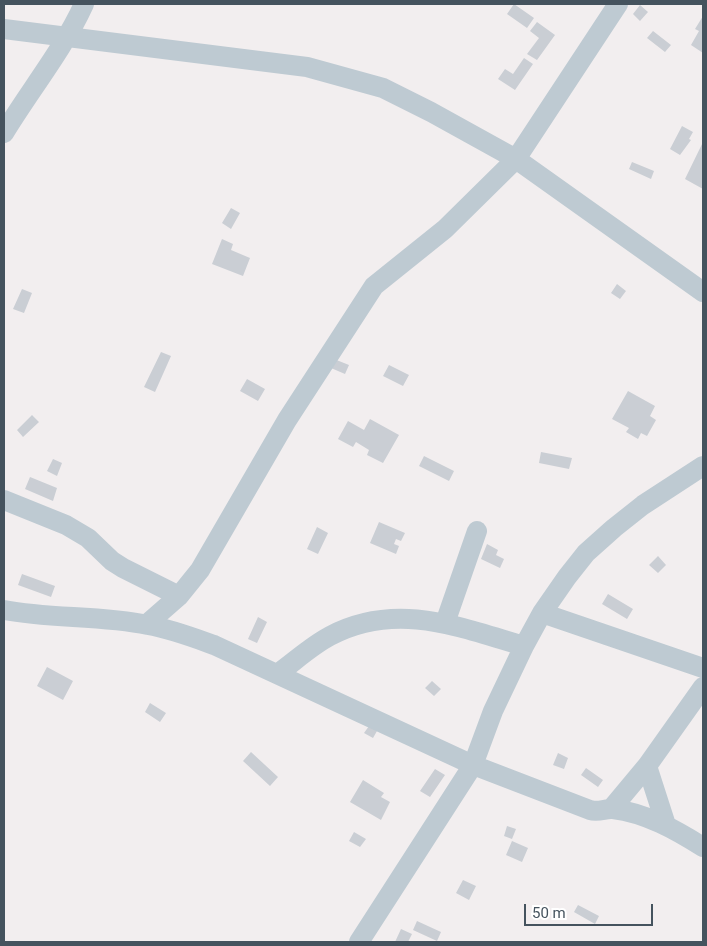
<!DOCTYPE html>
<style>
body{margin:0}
#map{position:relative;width:707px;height:946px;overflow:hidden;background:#f2eeef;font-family:Roboto,sans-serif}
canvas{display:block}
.frame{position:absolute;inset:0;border:5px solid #45535e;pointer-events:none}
.scale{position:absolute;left:524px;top:904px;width:129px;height:22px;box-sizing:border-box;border:2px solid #45535e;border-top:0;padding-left:6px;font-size:15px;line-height:18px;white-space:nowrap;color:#45535e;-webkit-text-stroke:4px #fff;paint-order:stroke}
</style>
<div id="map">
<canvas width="707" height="946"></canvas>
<div class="frame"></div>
<div class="scale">50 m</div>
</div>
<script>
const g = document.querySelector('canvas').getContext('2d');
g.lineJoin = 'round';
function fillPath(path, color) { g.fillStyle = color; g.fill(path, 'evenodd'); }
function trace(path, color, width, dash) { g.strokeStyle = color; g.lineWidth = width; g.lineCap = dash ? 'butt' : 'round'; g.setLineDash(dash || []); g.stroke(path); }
const building = new Path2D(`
 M 514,4 L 534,18 L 527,28 L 507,14 Z
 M 640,5 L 648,12 L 640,21 L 633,14 Z
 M 703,16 L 703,53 L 691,45 L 699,31 L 695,29 Z
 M 537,22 L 555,35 L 537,60 L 527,54 L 539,38 L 530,31 Z
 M 653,31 L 671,45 L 665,52 L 647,38 Z
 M 524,58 L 533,64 L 515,90 L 498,79 L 505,69 L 513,74 Z
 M 682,126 L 693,132 L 689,139 L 691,140 L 680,155 L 670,149 Z
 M 703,142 L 703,189 L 685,179 Z
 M 632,162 L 654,171 L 651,179 L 629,169 Z
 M 231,208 L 240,213 L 231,229 L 222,223 Z
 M 222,239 L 233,244 L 231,250 L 250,258 L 243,276 L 212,264 Z
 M 617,284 L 626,291 L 620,299 L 611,293 Z
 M 22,289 L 32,293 L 24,313 L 13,309 Z
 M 161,352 L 171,356 L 155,392 L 144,387 Z
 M 334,359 L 349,365 L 345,374 L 331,368 Z
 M 389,365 L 409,375 L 403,386 L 383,376 Z
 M 247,379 L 265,389 L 258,401 L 240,391 Z
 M 628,391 L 655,406 L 650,416 L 656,420 L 647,436 L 641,433 L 638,439 L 626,432 L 629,428 L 612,419 Z
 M 32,415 L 39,422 L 23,437 L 17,430 Z
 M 370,419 L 399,435 L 383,463 L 367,455 L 369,450 L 356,442 L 353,447 L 338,439 L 348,421 L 364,430 Z
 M 541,452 L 572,458 L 569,469 L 539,463 Z
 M 424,456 L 454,471 L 449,481 L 419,466 Z
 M 53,459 L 62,463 L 57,476 L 47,471 Z
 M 30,477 L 57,488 L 53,501 L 25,489 Z
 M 379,522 L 405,533 L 401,541 L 396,539 L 394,544 L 399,546 L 396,554 L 370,543 Z
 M 317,527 L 328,533 L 318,554 L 307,549 Z
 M 487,544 L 498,550 L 496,555 L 504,559 L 500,568 L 481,559 Z
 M 658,556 L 666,565 L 658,573 L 649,565 Z
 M 22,574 L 55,586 L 51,597 L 18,585 Z
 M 608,594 L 633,609 L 627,619 L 602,604 Z
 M 258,617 L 267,622 L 257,643 L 248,639 Z
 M 47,667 L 73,681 L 63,700 L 37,686 Z
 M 432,681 L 441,689 L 434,696 L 425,688 Z
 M 150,703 L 166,713 L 160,722 L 145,712 Z
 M 369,726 L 377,731 L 373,738 L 364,733 Z
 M 251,752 L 278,777 L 270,786 L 243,761 Z
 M 558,753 L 568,758 L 564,769 L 553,765 Z
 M 586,768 L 603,780 L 598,787 L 581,775 Z
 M 435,769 L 445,775 L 430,797 L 420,791 Z
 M 363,780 L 384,793 L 381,797 L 390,802 L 381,820 L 350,802 Z
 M 507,826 L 516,829 L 512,839 L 504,836 Z
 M 354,832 L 366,839 L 360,847 L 349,841 Z
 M 512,841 L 528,848 L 522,862 L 506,855 Z
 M 463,880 L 476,886 L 469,900 L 456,893 Z
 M 578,905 L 599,916 L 595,924 L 574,912 Z
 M 417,921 L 441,932 L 437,941 L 413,930 Z
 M 401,929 L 412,934 L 408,942 L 395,942 Z`);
const minor = new Path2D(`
 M 4,29 L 307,67 L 383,88 L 431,112 L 516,159 L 703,292
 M 4,133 C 30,90 63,50 84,4
 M 4,500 L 66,525 L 88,538 L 112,561 L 123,568 L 179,596
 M 4,610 C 51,619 101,615 148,625 C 171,629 192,637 214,645 L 473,765 L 590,810 C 599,813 605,808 613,809 C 646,813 676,830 703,847
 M 542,613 L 703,668
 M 445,623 L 477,531
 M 147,624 L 179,596 L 200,570 L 287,420 L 374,286 L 445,229 L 516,159 L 618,4
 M 277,674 C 294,662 311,646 330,636 C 396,601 459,627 524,646
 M 647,766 L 666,825
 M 612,808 L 647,766 L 703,687
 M 359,942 L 473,765 L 493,711 L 524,646 L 542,613 L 567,577 L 586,553 L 614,528 L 643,505 L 703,466`);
fillPath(building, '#caced4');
trace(minor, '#becad2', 20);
</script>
